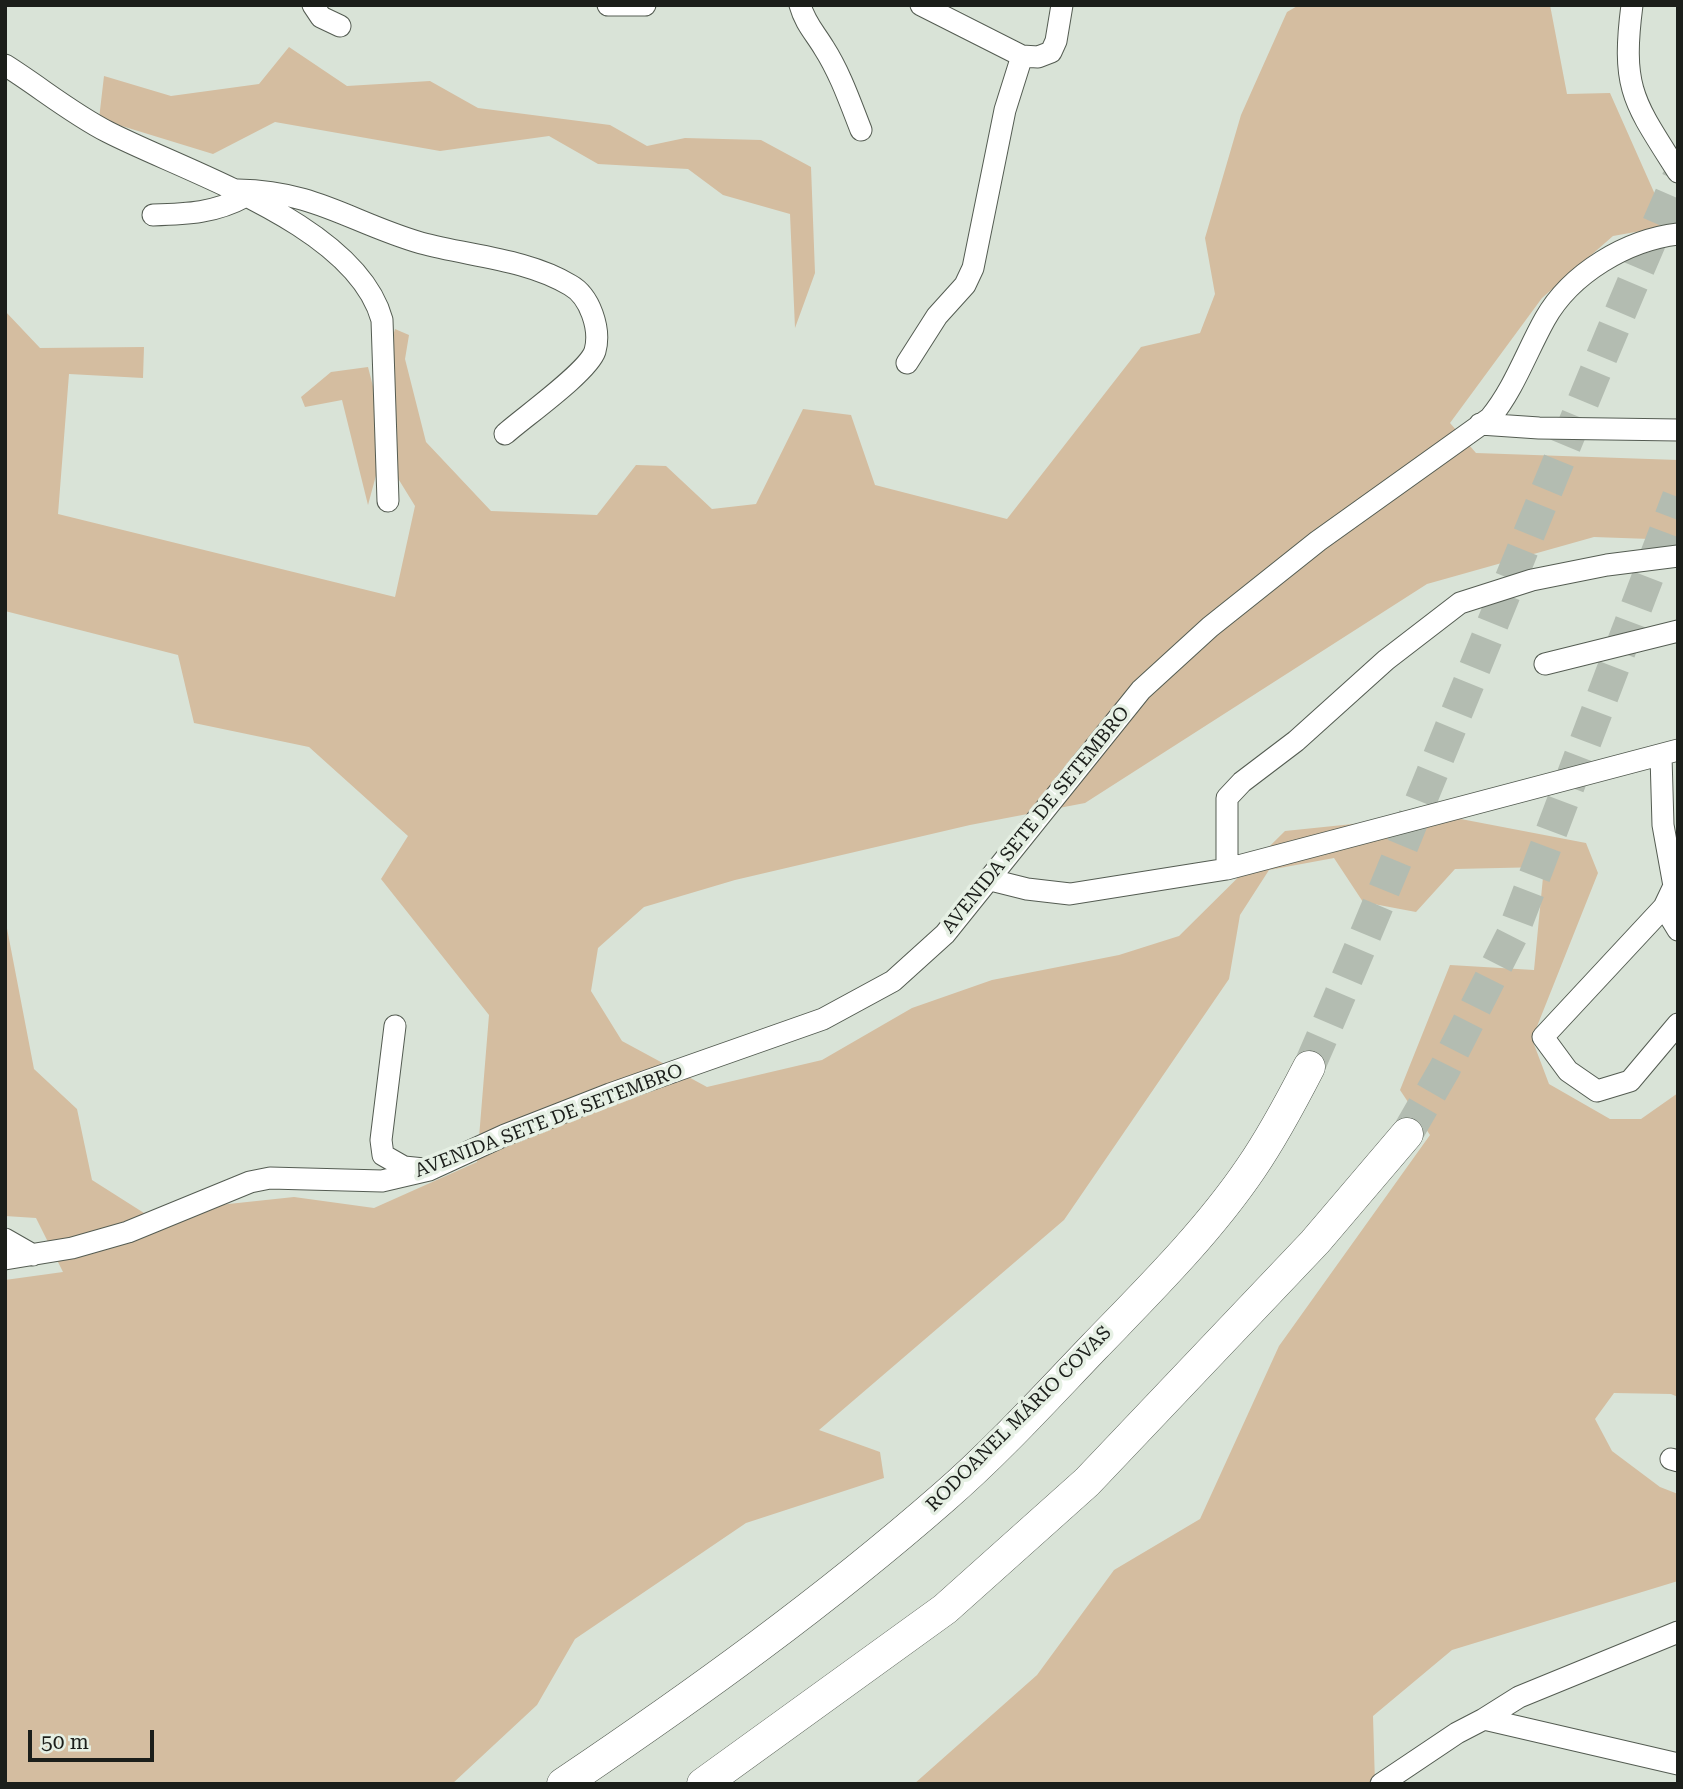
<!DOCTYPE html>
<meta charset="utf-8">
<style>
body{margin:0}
#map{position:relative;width:1683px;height:1789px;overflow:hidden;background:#d9e3d7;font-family:"Roboto Serif",serif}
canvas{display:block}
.frame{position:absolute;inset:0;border:7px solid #1b1e1a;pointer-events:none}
.scale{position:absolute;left:28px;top:1730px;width:126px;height:32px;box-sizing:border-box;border:4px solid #1b1e1a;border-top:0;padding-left:9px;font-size:21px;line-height:24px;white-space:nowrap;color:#1b1e1a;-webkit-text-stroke:5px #e6f0e4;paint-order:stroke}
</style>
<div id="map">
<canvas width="1683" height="1789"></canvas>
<div class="frame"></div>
<div class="scale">50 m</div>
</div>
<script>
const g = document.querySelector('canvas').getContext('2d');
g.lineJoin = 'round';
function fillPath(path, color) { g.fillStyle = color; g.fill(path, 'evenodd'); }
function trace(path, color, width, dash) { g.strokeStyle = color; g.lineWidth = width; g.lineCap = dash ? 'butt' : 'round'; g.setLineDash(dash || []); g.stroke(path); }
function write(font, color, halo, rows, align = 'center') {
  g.font = font + ' "Roboto Serif",serif'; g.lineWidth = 7; g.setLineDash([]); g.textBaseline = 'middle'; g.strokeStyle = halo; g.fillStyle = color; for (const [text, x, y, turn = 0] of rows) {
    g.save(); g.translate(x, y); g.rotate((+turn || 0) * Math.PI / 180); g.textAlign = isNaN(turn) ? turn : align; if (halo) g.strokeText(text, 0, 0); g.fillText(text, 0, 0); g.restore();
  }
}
const green = new Path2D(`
 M 1299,5 L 1550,5 L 1567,94 L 1610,93 L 1669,226 L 1613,236 L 1542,298 L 1450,423 L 1476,453 L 1678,460 L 1678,540 L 1594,537 L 1427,584 L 1085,803 L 970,825 L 735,880 L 644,907 L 598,948 L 591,991 L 622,1041 L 707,1087 L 822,1060 L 912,1008 L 992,980 L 1119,955 L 1179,936 L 1285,831 L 1440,815 L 1586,843 L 1598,873 L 1532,1039 L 1549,1084 L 1610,1119 L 1641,1119 L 1678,1093 L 1678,1397 L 1671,1394 L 1614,1393 L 1595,1419 L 1612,1451 L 1660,1487 L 1678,1494 L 1678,1581 L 1452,1650 L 1373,1716 L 1375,1784 L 914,1784 L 1037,1675 L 1114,1570 L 1200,1519 L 1279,1346 L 1430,1135 L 1400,1090 L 1450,965 L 1534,970 L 1544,867 L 1455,869 L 1416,912 L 1363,902 L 1334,858 L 1269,870 L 1240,915 L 1229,979 L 1064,1220 L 819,1430 L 880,1452 L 884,1478 L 746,1523 L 575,1639 L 537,1705 L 452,1784 L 5,1784 L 5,1280 L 63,1272 L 36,1218 L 5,1216 L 5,918 L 34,1069 L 77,1109 L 92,1180 L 144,1213 L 294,1197 L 374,1208 L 477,1162 L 489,1015 L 381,879 L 408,836 L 309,747 L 194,723 L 178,655 L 5,611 L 5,311 L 40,348 L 144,347 L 143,378 L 69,374 L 58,514 L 395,597 L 415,506 L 391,467 L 378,468 L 368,505 L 342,400 L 305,407 L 301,397 L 331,372 L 368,367 L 379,410 L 387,356 L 395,329 L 409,335 L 405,359 L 426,442 L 491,511 L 597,515 L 636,465 L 666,466 L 712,509 L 756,504 L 803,409 L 851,415 L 875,485 L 1007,519 L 1141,347 L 1200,333 L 1215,294 L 1205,238 L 1241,115 L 1287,12 Z
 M 289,47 L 347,86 L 430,81 L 478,108 L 610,125 L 647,146 L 685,138 L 761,140 L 811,167 L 815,273 L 795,328 L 790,214 L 723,195 L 688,169 L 598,164 L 549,136 L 440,151 L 275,122 L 213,154 L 99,119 L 104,76 L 171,96 L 259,84 Z`);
const highwayTunnel = new Path2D(`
 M 1309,1067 C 1437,773 1549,472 1678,178
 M 1407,1134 L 1444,1070 L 1513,933 L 1678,497`);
const minor = new Path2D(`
 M 313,5 L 321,17 L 340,26
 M 608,5 L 645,5
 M 800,5 C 805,23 815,33 824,48 C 840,73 850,102 861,130
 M 1632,5 C 1621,90 1634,102 1678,172
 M 1022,56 L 1038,57 L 1051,52 L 1056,41 L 1062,5
 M 5,65 C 40,87 71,113 108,132 C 188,173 356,225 382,320 L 388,501
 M 238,190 C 315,191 352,223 421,243 C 469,256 527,259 570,285 C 590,296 601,329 595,351 C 588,372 524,417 505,434
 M 153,215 C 188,214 215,213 246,196
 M 907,363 L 937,316 L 965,285 L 973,268 L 1005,110 L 1022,56 L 921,5
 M 1480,424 L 1539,428 L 1678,430
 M 1545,664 L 1678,631
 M 1661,756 L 1663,825 L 1674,886 L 1664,907 L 1543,1037 L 1568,1071 L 1597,1091 L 1630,1081 L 1678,1024
 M 1227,869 L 1678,750
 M 991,880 L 1027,889 L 1070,894 L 1227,869 L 1227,798 L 1242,782 L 1296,741 L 1386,660 L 1460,603 L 1532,580 L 1607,565 L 1678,556
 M 1664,907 L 1678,930
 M 395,1026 L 381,1140 L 383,1155 L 404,1167 L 424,1169
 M 5,1239 L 33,1255
 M 5,1259 L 72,1248 L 128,1232 L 250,1182 L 270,1178 L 382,1181 L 429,1170 L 505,1135 L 610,1094 L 823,1019 L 893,981 L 945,934 L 1141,690 L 1210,627 L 1318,541 L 1490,418 C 1514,389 1527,351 1545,319 C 1571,273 1627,240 1678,234
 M 1671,1459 L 1678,1461
 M 1484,1719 L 1519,1697 L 1678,1632
 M 1381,1784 L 1457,1733 L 1484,1719 L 1678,1764`);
const highway = new Path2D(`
 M 563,1784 C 695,1695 824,1602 944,1497 C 997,1451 1045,1398 1094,1347 C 1148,1291 1207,1233 1251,1168 C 1273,1136 1291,1102 1309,1067
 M 703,1784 L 945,1609 L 1087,1482 L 1315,1242 L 1407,1134`);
const streetNames = [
 ["AVENIDA SETE DE SETEMBRO",1036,820,-51],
 ["AVENIDA SETE DE SETEMBRO",549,1121,-21],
 ["RODOANEL MÁRIO COVAS",1019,1419,-45]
];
fillPath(green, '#d4bda0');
trace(highwayTunnel, '#b3bcb1', 32, [32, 16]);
trace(minor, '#545c52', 23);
trace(highway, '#545c52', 33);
trace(minor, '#fff', 21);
trace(highway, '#fff', 32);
write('19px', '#1b1e1a', '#e6f0e4', streetNames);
</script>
